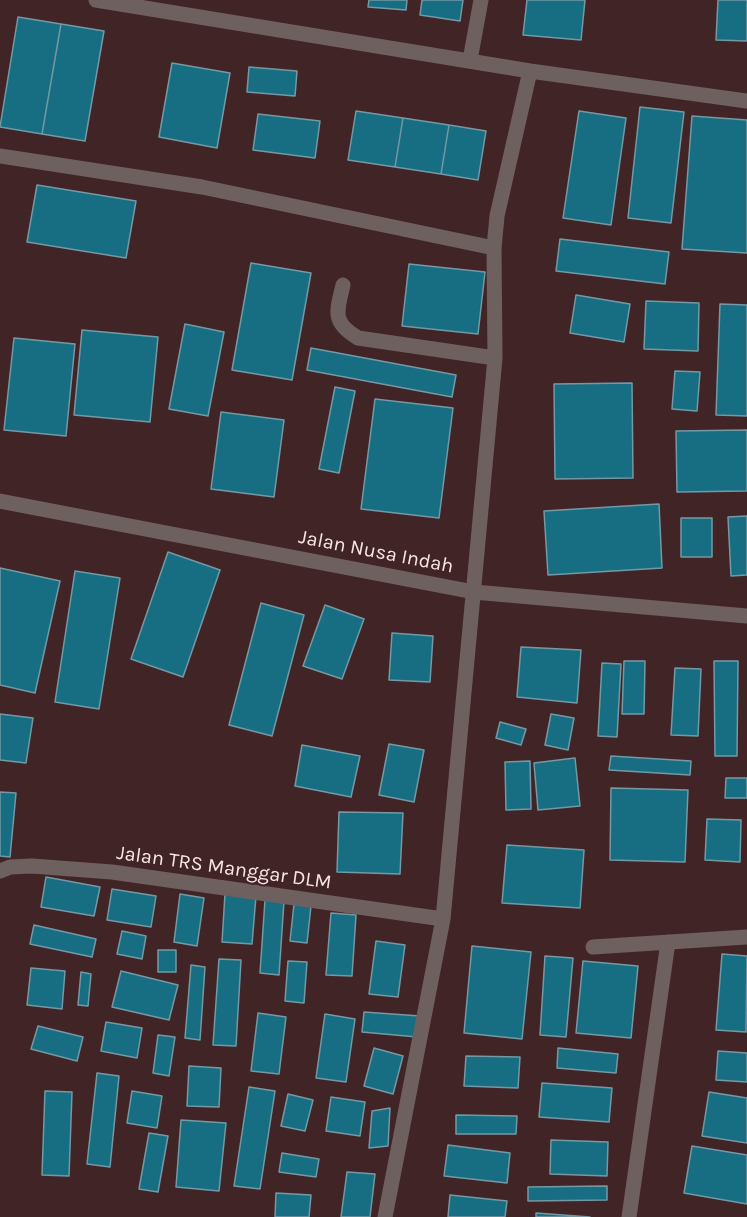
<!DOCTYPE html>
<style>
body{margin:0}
canvas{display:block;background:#412526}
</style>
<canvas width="747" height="1217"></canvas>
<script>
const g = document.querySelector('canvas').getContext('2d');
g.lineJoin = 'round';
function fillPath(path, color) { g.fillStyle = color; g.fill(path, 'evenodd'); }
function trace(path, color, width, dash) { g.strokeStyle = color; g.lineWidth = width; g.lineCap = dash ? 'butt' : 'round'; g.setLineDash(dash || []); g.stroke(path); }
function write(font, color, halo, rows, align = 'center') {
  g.font = font + ' Karla,sans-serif'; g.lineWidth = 4.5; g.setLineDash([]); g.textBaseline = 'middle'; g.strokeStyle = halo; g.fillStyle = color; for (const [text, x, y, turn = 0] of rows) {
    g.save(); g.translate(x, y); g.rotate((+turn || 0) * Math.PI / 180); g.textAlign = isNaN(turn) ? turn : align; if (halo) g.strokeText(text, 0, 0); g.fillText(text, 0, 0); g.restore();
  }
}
const building = new Path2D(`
 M 369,0 L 407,0 L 406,10 L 368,7 Z
 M 422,0 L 463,0 L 460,21 L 420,15 Z
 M 527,0 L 585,0 L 581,40 L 523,35 Z
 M 718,0 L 747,0 L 747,41 L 716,40 Z
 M 18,17 L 61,24 L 42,134 L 0,127 Z
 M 61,24 L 104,31 L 85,141 L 42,134 Z
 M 172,63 L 230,73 L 217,148 L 159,137 Z
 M 249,67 L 297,71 L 295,96 L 247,92 Z
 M 640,107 L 684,112 L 671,223 L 628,218 Z
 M 356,111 L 403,118 L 395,167 L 348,160 Z
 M 579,111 L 626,118 L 611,225 L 563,218 Z
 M 258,114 L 320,121 L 315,158 L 253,150 Z
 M 692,116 L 747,120 L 747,253 L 682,249 Z
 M 403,118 L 449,125 L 441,174 L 395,167 Z
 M 449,125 L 486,131 L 478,180 L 441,174 Z
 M 37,185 L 136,201 L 126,258 L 27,242 Z
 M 560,239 L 669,252 L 665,284 L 556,271 Z
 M 251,263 L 311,273 L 292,380 L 232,370 Z
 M 409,264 L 485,272 L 478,334 L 402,326 Z
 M 576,295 L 630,304 L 624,342 L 570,333 Z
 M 646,301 L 699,303 L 698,351 L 644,349 Z
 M 720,304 L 747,305 L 747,416 L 716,415 Z
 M 185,324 L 224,332 L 208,416 L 169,409 Z
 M 82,330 L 158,337 L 150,422 L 74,415 Z
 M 14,338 L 75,344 L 66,436 L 4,430 Z
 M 311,348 L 456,375 L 452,397 L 307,370 Z
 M 675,371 L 700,372 L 697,411 L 672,409 Z
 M 632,383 L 633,478 L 555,479 L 554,384 Z
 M 335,387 L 355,391 L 339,473 L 319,469 Z
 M 375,399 L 453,408 L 439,518 L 361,509 Z
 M 221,412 L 284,420 L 274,497 L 211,489 Z
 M 747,430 L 747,491 L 677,492 L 676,431 Z
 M 659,504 L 662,568 L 548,575 L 544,511 Z
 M 747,516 L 747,575 L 731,576 L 728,517 Z
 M 681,518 L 712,518 L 712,557 L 681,557 Z
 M 168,552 L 220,570 L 183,677 L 131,659 Z
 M 0,568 L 60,581 L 35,693 L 0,685 Z
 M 75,571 L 120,578 L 99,709 L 55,702 Z
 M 261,603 L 304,615 L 272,736 L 229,725 Z
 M 325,605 L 364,619 L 342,679 L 303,666 Z
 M 392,633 L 433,636 L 430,682 L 389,680 Z
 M 521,647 L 581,650 L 577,703 L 517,697 Z
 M 624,661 L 645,661 L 644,714 L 622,714 Z
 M 714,661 L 738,661 L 737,756 L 715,756 Z
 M 602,663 L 621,664 L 617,737 L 598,736 Z
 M 675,668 L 701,669 L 698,736 L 671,735 Z
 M 0,714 L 33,718 L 26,763 L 0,760 Z
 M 551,714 L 574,718 L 568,750 L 545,745 Z
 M 500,722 L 526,729 L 521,745 L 496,738 Z
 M 389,744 L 424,750 L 414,802 L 379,795 Z
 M 302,745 L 360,756 L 351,797 L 295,786 Z
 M 611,756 L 691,761 L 690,775 L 609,770 Z
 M 575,758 L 580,806 L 538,810 L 534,763 Z
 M 530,761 L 531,809 L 506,810 L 505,762 Z
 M 726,778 L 747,778 L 747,798 L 725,798 Z
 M 611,788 L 688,790 L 685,862 L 610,860 Z
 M 0,792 L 16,793 L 10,857 L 0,856 Z
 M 339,812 L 403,813 L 400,874 L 337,872 Z
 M 707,819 L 741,820 L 740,862 L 705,860 Z
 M 507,845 L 584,850 L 580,908 L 502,903 Z
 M 46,877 L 100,887 L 94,916 L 41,907 Z
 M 112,889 L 156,896 L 151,927 L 107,920 Z
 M 180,894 L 204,898 L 197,946 L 174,942 Z
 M 225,894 L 256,896 L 252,944 L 222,942 Z
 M 265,900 L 284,901 L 279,975 L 260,973 Z
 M 294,904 L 311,906 L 307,943 L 290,941 Z
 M 331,913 L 356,915 L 352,976 L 326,975 Z
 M 34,925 L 96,939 L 92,957 L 30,944 Z
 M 122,931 L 146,936 L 142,959 L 117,954 Z
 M 376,941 L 405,945 L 398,997 L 369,994 Z
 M 472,946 L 531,952 L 522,1039 L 464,1033 Z
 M 158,950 L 176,950 L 176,972 L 158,972 Z
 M 722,954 L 747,956 L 746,1032 L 716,1030 Z
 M 545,956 L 573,958 L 566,1037 L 540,1035 Z
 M 219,959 L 241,960 L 236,1046 L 213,1045 Z
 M 288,961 L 307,962 L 304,1003 L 285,1001 Z
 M 583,961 L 638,966 L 631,1038 L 576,1033 Z
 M 191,965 L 205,967 L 200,1040 L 185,1038 Z
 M 31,968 L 65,971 L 62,1009 L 27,1005 Z
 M 121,971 L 178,985 L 169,1020 L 112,1007 Z
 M 81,972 L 91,974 L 88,1006 L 78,1005 Z
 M 364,1012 L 420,1016 L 417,1037 L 362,1032 Z
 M 258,1013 L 286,1017 L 279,1074 L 251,1071 Z
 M 325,1014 L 355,1019 L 346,1082 L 316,1078 Z
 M 106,1022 L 142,1028 L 137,1058 L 101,1051 Z
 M 38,1026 L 83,1037 L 77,1061 L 31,1049 Z
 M 158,1035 L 175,1037 L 169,1076 L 153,1073 Z
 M 374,1048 L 403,1056 L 393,1094 L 364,1086 Z
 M 558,1048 L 618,1054 L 616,1073 L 557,1068 Z
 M 718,1051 L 747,1053 L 747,1082 L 716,1080 Z
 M 466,1056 L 520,1057 L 518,1088 L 464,1086 Z
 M 189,1066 L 221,1068 L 219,1107 L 187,1106 Z
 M 97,1073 L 119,1076 L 110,1167 L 87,1164 Z
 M 542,1083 L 612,1088 L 609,1122 L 539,1117 Z
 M 249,1087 L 275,1091 L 260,1189 L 234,1186 Z
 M 45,1091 L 72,1092 L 69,1176 L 42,1175 Z
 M 132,1091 L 162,1096 L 157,1128 L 127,1123 Z
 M 709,1092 L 747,1098 L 747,1143 L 702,1136 Z
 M 288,1094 L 313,1100 L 305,1131 L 281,1126 Z
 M 331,1097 L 365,1102 L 360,1136 L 326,1131 Z
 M 390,1108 L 388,1146 L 369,1148 L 372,1111 Z
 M 456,1115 L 517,1116 L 516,1134 L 456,1134 Z
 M 181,1120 L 226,1123 L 219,1191 L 176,1187 Z
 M 149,1133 L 168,1136 L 158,1192 L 139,1189 Z
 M 551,1140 L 608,1142 L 607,1176 L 550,1174 Z
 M 448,1145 L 510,1153 L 507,1183 L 444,1176 Z
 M 692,1146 L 747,1155 L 747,1204 L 684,1193 Z
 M 282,1153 L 319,1159 L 316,1177 L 279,1172 Z
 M 347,1172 L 375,1174 L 370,1217 L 341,1217 Z
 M 607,1186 L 607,1200 L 528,1201 L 528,1187 Z
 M 276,1193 L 311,1195 L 309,1217 L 275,1217 Z
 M 450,1195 L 507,1201 L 505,1217 L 448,1217 Z
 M 536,1213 L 590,1217 L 536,1217 Z`);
const street = new Path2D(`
 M 96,0 L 530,71 L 747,101
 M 470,60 L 481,0
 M 0,156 L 202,187 L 494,248 L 495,358 L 443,919 L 385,1217
 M 494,248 L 497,216 L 530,71
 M 343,285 C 337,311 331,322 358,338 L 495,358
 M 0,501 L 474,592 L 747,616
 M 0,871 L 10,867 L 32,866 L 112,872 L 443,919
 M 593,947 L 747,937
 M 629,1217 L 668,942`);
const streetNames = [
 ["Jalan Nusa Indah",376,552,11],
 ["Jalan TRS Manggar DLM",224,868,8]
];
fillPath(building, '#176d81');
trace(building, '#7499a4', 1.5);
trace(street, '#6f6060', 15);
write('20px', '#f9e5e6', '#412526', streetNames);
</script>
